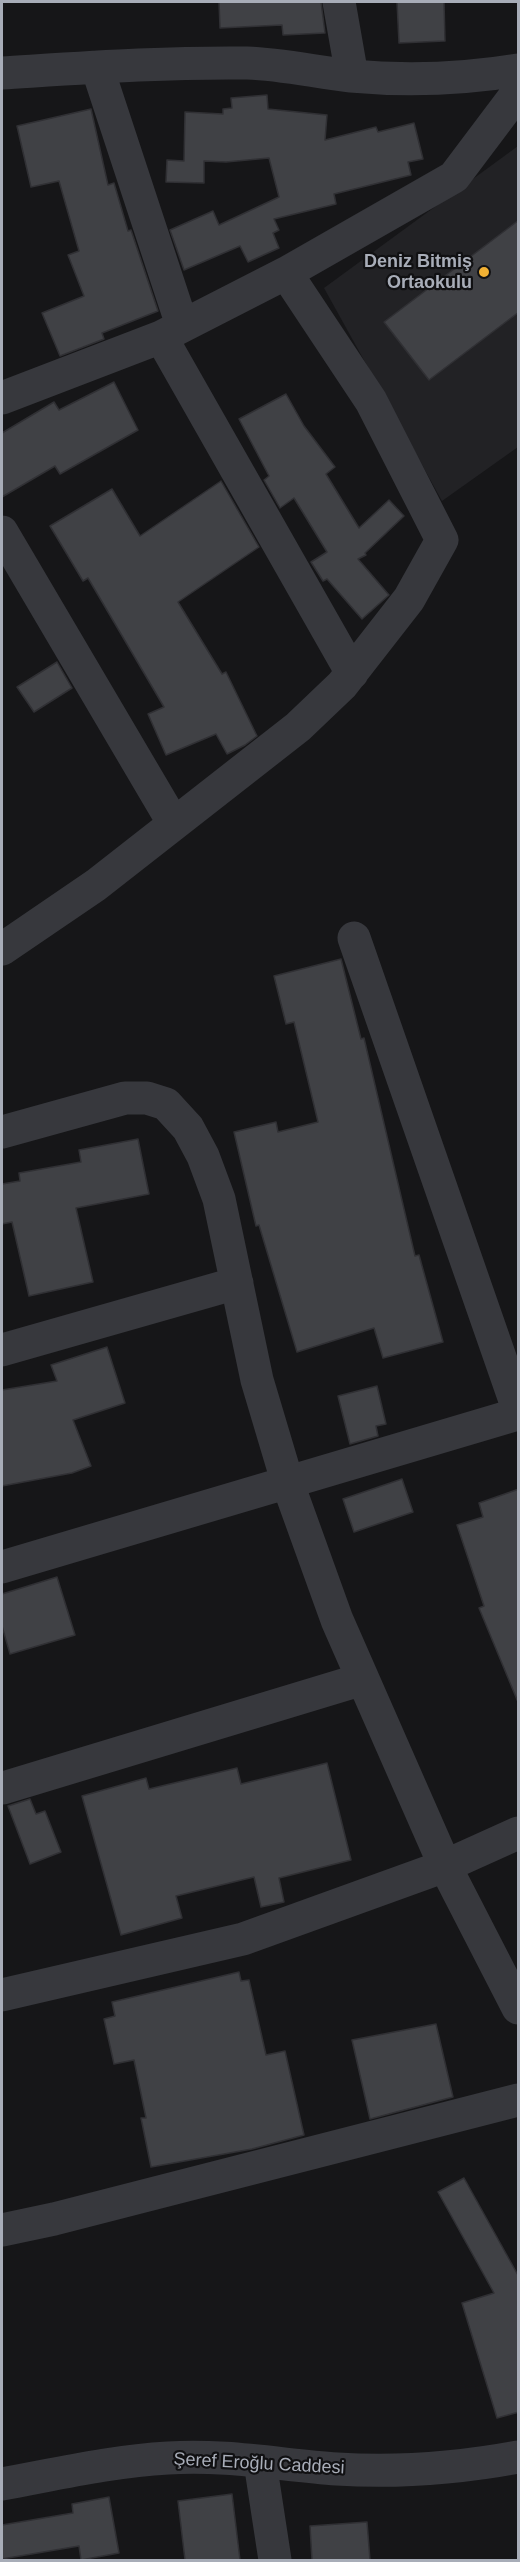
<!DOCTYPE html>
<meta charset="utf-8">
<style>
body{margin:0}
#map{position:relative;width:520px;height:2562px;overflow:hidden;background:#161618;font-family:Helvetica,sans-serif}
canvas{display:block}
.frame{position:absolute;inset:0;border:3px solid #a8adb8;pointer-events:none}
</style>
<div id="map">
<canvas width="520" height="2562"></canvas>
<div class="frame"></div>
</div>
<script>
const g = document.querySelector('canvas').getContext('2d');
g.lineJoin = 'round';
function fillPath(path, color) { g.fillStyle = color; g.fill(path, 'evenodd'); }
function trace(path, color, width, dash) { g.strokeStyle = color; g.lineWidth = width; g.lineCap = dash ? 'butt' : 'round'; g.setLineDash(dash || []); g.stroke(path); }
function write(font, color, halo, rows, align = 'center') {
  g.font = font + ' Helvetica,sans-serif'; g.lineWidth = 4.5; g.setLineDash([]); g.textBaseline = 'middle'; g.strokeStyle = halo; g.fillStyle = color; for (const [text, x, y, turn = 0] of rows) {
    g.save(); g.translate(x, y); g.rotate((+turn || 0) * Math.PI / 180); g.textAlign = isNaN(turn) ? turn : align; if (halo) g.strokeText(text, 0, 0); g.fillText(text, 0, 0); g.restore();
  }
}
const built = new Path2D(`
 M 518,146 L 518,447 L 442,501 L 324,288 Z`);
const building = new Path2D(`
 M 219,2 L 321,2 L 325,33 L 283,35 L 282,25 L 220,28 Z
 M 397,2 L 444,2 L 445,41 L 399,43 Z
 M 267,95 L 268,109 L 327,115 L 325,140 L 376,127 L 378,132 L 414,123 L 423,159 L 408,162 L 411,175 L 334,194 L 336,204 L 274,219 L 279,230 L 273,233 L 279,248 L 248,262 L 240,246 L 184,270 L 170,230 L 213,211 L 219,225 L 279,197 L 269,158 L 226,162 L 204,161 L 204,183 L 166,182 L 167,160 L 184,161 L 185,112 L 223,114 L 223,109 L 232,108 L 231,98 Z
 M 91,109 L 108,185 L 114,183 L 128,231 L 131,230 L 158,311 L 102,333 L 104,339 L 60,356 L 42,313 L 84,296 L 68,255 L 79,251 L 59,181 L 31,187 L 17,126 Z
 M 519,220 L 519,312 L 429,380 L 384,322 Z
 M 114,382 L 138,430 L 60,474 L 55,466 L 2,497 L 2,433 L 54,402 L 59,410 Z
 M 286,394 L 304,426 L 335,467 L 326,474 L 359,528 L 389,500 L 404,516 L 365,553 L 366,555 L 358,559 L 389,595 L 362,619 L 327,579 L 323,581 L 311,562 L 327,552 L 294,498 L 280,508 L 264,480 L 269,476 L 239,419 Z
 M 221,481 L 259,547 L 178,602 L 222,674 L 226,672 L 257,736 L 245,745 L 227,754 L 216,734 L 166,755 L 148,714 L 164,707 L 88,578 L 83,581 L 50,526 L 112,489 L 140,536 Z
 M 57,662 L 72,688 L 34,712 L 17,687 Z
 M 341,959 L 361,1039 L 364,1038 L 415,1256 L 419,1255 L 443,1342 L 383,1358 L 374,1328 L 297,1352 L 259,1225 L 256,1226 L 234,1132 L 276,1122 L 278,1132 L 318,1122 L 294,1022 L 286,1024 L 274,976 Z
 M 138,1139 L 149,1194 L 76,1208 L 93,1282 L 29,1296 L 12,1222 L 2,1224 L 2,1184 L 20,1181 L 19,1173 L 81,1162 L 79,1150 Z
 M 107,1347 L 125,1403 L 73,1420 L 91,1466 L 72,1473 L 2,1486 L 2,1390 L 57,1381 L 51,1365 Z
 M 377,1386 L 386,1424 L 376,1426 L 378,1436 L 350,1444 L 338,1396 Z
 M 402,1479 L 413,1512 L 354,1532 L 343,1499 Z
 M 519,1489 L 519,1702 L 518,1702 L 479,1608 L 484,1606 L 457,1525 L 483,1517 L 479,1503 Z
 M 57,1577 L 75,1635 L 10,1654 L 2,1626 L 2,1594 Z
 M 327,1763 L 351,1860 L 279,1878 L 284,1902 L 261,1907 L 254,1877 L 176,1896 L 182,1918 L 121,1935 L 82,1796 L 146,1778 L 149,1789 L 237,1768 L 241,1784 Z
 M 30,1799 L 36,1814 L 45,1811 L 61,1852 L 30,1864 L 8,1806 Z
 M 239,1972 L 241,1981 L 249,1980 L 266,2055 L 285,2051 L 304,2135 L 252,2149 L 151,2167 L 141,2118 L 146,2118 L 134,2060 L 114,2064 L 104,2019 L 115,2016 L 112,2002 Z
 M 436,2024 L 453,2097 L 370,2119 L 352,2040 Z
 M 464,2178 L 519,2277 L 519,2412 L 497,2418 L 462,2303 L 494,2293 L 438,2192 Z
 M 232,2494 L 240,2560 L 185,2560 L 178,2501 Z
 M 109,2497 L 119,2553 L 81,2560 L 79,2546 L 2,2559 L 2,2525 L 73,2513 L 72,2504 Z
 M 367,2522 L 370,2560 L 312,2560 L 310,2526 Z`);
const minor = new Path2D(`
 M 339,2 L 352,76
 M 97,67 L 182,325
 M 2,73 C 83,68 165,62 247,63 C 281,64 316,72 351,76 C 407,81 463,79 518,70
 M 161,337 L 352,673
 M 2,398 L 161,337 L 286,273 L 454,177 L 518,92
 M 2,532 L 174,824
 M 354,938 L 518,1409
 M 2,949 L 96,885 L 298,727 L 342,685 L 409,599 L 442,540 L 371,401 L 286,273
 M 2,1132 L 125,1098 L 147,1098 L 166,1104 L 188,1128 L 203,1156 L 219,1199 L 257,1380 L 288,1484 L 337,1620 L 445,1866 L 518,2008
 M 2,1350 L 237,1283
 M 2,1567 L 518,1414
 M 3,1788 L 363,1679
 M 2,1995 L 243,1939 L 445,1866 L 518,1833
 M 2,2230 L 54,2219 L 518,2100
 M 260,2462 L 275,2560
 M 2,2484 C 57,2474 113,2461 168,2458 C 224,2454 281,2465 337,2469 C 398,2473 458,2468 518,2457`);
const markers = [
 [484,272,6,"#f2b134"]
];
const poiNames = [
 ["Deniz Bitmiş",472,262],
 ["Ortaokulu",472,283]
];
const streetNames = [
 ["Şeref Eroğlu Caddesi",259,2464,3]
];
fillPath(built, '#222225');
fillPath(building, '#404145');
trace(building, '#303034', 1.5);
trace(minor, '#37383d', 33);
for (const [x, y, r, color] of markers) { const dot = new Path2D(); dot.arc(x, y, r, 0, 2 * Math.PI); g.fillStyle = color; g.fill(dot); trace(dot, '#111113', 2); }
write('bold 18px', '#a8adb8', '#111113', poiNames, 'right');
write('18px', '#a8adb8', '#111113', streetNames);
</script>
